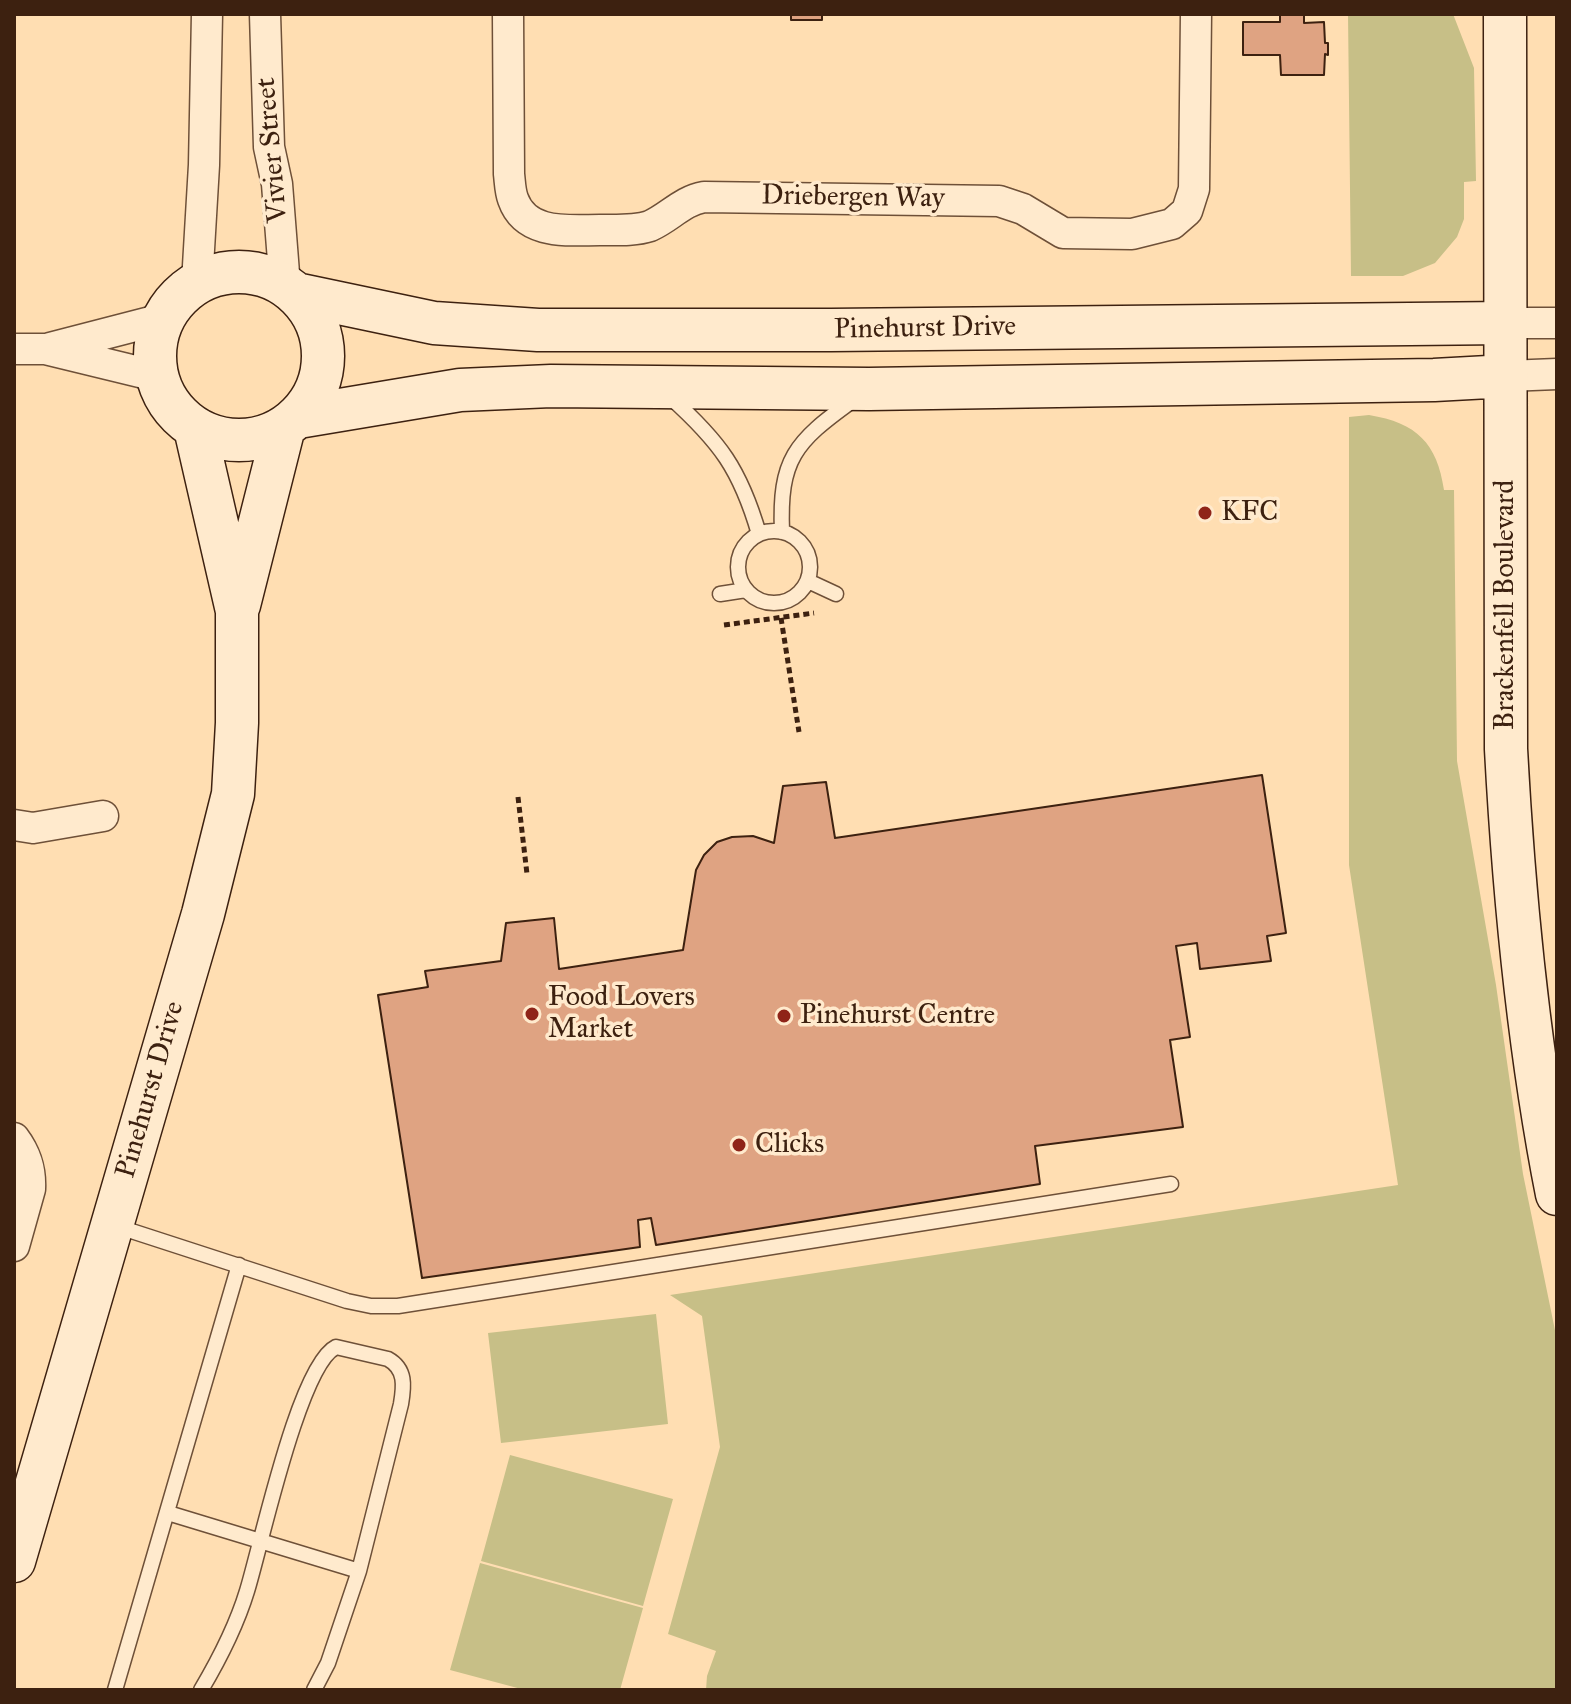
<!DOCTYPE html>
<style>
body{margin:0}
#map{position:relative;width:1571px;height:1704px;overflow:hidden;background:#ffdeb2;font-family:"IM FELL Great Primer",serif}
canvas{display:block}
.frame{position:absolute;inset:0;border:16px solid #3d2110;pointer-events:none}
</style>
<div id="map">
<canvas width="1571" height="1704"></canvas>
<div class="frame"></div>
</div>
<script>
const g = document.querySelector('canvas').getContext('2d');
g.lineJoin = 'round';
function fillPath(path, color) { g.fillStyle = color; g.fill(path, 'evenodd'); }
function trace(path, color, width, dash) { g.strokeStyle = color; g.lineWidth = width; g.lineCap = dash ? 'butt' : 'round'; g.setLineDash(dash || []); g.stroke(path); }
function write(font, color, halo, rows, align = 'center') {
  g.font = font + ' "IM FELL Great Primer",serif'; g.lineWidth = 7; g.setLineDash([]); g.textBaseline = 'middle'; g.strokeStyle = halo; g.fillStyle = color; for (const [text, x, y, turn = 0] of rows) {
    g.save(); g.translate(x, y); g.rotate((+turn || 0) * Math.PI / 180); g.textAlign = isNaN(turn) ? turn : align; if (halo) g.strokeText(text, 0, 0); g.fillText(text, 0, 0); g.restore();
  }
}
const green = new Path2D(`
 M 1348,14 L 1453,14 L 1474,68 L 1476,181 L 1464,182 L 1464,219 L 1457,237 L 1435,263 L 1403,276 L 1351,276 Z
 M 1369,415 C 1417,423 1437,443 1444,490 L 1454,490 L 1457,761 L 1496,985 L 1523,1174 L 1557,1340 L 1557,1690 L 706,1690 L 707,1676 L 716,1651 L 668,1634 L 720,1447 L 702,1316 L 670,1295 L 1398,1185 L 1349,865 L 1349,417 Z
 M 656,1314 L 668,1424 L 501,1443 L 488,1333 Z
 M 510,1455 L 673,1499 L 643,1606 L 481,1561 Z
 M 480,1563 L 643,1608 L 620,1690 L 525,1690 L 450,1670 Z`);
const building = new Path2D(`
 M 791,14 L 822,14 L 822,20 L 791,20 Z
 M 1280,14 L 1309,14 L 1304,14 L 1304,23 L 1324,22 L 1325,43 L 1328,43 L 1328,55 L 1325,54 L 1324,75 L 1281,75 L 1280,55 L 1243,55 L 1243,22 L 1280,22 Z
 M 1262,775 L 1286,933 L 1267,936 L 1271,961 L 1200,969 L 1197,943 L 1176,946 L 1190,1037 L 1170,1040 L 1183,1127 L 1035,1146 L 1040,1184 L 656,1245 L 651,1218 L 638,1220 L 640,1247 L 422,1278 L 378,995 L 428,987 L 425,971 L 501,961 L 506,923 L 554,918 L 559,969 L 683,950 L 696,870 L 704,855 L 717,842 L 732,837 L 753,836 L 774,843 L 783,786 L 826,782 L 835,838 Z`);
const path = new Path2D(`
 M 781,618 L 799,732
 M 724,625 L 814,613
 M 518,797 L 527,874`);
const lane = new Path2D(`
 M 670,397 C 720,442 740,469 759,534
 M738 567a36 36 0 1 1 72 0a36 36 0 1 1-72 0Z
 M 782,532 C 779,459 795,442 852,401
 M 808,581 L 836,594
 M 720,594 L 746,590
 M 116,1226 L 347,1301 L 371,1306 L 398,1306 L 1171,1184
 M 168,1513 L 359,1571 L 328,1663 L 314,1690
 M 115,1690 L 239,1265
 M 201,1690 C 220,1658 236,1627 247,1591 C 261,1546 299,1365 336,1347 L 388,1359 C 406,1369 404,1386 401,1404 L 359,1571`);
const street = new Path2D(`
 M 265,14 L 269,147 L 277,184 L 285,286
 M 508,14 L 509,174 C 510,182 510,191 513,199 C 526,236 569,230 600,230 C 616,230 635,231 650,226 C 670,217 682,201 704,197 L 999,201 L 1023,209 L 1063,233 L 1132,234 L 1172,224 L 1187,211 L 1194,189 L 1196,14
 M 197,283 L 204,165 L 207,14
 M 1506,323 L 1557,323
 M 50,348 L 162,319
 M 14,349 L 45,349 L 156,376
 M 1507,376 L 1557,374
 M 14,825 L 33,828 L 103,816
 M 14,1138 C 26,1154 31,1169 30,1189 L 14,1246`);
const secondary = new Path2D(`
 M 1505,14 L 1506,749 C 1514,898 1528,1047 1557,1194
 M155 356a84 84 0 1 1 168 0a84 84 0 1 1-168 0Z
 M 296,294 L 434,323 L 538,330 L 831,330 L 1506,323
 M 298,417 L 460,390 L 551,386 L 869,389 L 1434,380 L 1507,376
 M 239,605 L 284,427
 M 14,1561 L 203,914 L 233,794 L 237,723 L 237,611 L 195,428`);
const markers = [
 [1205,513,8,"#8f2418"],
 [532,1014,8,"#8f2418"],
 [784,1016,8,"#8f2418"],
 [739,1145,8,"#8f2418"]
];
const streetNames = [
 ["Vivier Street",273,150,-95],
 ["Driebergen Way",853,198,1],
 ["Pinehurst Drive",925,329,-1],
 ["Brackenfell Boulevard",1506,605,-90],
 ["Pinehurst Drive",151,1090,-74]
];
const poiNames = [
 ["KFC",1221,513],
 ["Food Lovers",548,998],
 ["Market",548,1030],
 ["Pinehurst Centre",800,1016],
 ["Clicks",755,1145]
];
fillPath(green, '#c7bf87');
fillPath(building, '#dfa382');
trace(building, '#3d2110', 2);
trace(lane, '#6e5038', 17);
trace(street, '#6e5038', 33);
trace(secondary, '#3d2110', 45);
trace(path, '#3d2110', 5, [6, 4]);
trace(lane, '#ffeacd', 14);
trace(street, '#ffeacd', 30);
trace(secondary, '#ffeacd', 42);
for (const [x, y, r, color] of markers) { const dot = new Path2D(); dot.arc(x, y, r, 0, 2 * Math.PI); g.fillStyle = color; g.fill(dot); trace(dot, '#ffeacd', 3); }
write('28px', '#3d2110', '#ffeacd', streetNames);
write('28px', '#3d2110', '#ffeacd', poiNames, 'left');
</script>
